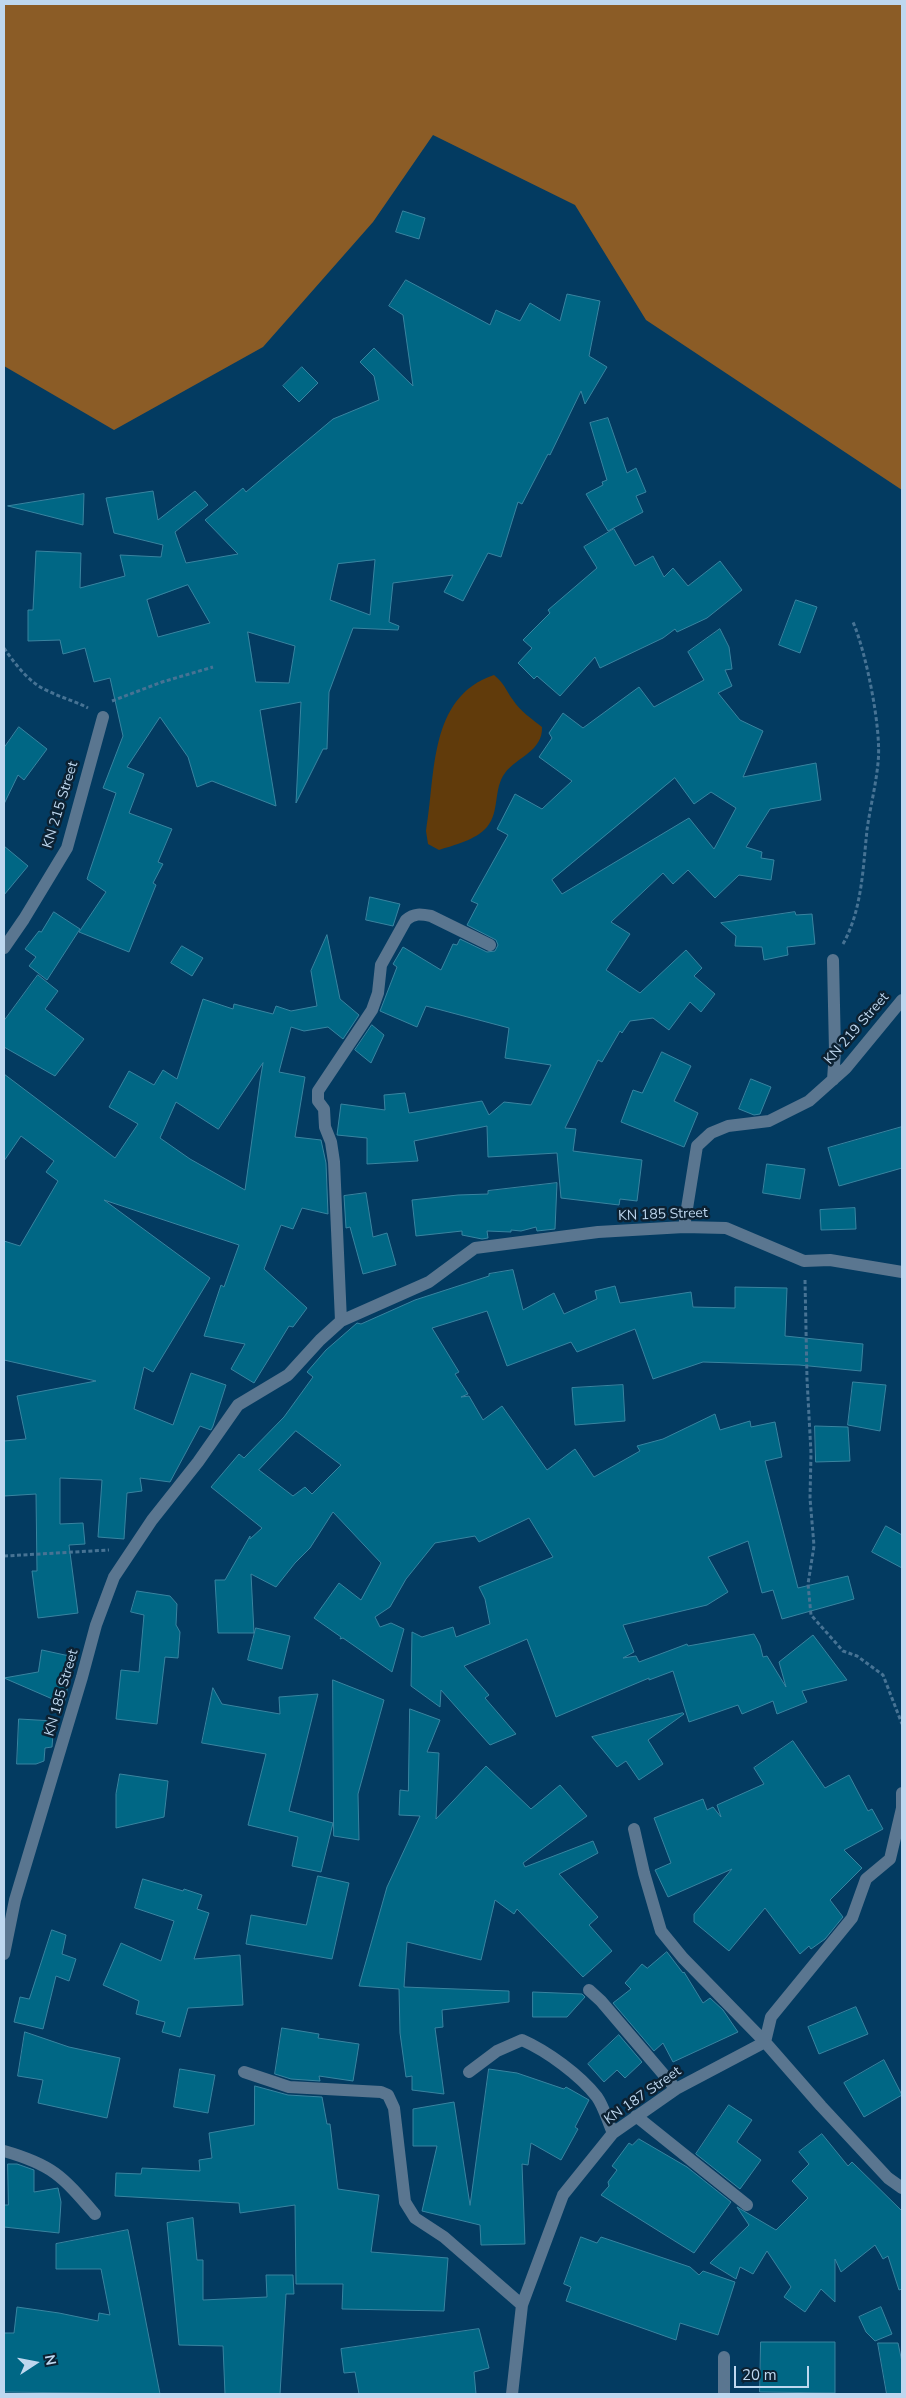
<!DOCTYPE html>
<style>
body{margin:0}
#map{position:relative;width:906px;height:2398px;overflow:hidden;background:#033b61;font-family:"Nunito Sans",sans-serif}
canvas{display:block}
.frame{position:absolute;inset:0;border:5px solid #bed7ef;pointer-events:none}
.north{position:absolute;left:10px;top:2338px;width:50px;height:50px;-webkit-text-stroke:4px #0c2132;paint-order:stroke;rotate:79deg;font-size:14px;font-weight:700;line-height:20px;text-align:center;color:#bed7ef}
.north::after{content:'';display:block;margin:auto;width:18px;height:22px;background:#bed7ef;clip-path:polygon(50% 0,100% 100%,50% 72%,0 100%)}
.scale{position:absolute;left:734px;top:2366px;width:75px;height:22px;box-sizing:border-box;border:2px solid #bed7ef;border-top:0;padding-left:6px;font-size:15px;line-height:18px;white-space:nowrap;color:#bed7ef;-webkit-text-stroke:4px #0c2132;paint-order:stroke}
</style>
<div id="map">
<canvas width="906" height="2398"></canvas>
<div class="frame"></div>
<div class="north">N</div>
<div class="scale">20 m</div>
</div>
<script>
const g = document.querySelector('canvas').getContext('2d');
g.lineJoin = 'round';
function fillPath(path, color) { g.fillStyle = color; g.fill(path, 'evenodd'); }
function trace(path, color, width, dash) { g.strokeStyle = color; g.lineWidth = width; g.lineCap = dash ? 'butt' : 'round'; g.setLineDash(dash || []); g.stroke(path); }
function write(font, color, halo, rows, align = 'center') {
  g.font = font + ' "Nunito Sans",sans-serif'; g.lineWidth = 5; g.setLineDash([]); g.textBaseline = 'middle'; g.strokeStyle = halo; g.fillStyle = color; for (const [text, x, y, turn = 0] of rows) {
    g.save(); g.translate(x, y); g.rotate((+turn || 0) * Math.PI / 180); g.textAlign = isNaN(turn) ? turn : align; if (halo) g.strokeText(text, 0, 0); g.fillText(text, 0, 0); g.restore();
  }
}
const green = new Path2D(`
 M 494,675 C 505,684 505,689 513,700 C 520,711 532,719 542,727 C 543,751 517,757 505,773 C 493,789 500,812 487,827 C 476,840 454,845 439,850 L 428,844 L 426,831 C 436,775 428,697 494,675 Z`);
const forest = new Path2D(`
 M 4,4 L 902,4 L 902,490 L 646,320 L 575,205 L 433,135 L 373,222 L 263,347 L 114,430 L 4,366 Z`);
const building = new Path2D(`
 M 403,211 L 425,218 L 419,239 L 396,232 Z
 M 406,280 L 490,325 L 496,310 L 520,321 L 530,303 L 560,321 L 567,294 L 600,301 L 589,356 L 607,367 L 585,404 L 581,391 L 550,455 L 548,454 L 522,504 L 518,502 L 501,557 L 488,553 L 463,601 L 444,592 L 453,575 L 393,583 L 389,622 L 399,626 L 398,630 L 353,628 L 329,692 L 327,749 L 323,749 L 296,803 L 301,702 L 260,710 L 276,806 L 212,781 L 197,787 L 188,757 L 160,717 L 127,767 L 144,774 L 129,813 L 172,829 L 158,862 L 163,864 L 153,883 L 156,885 L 129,952 L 79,932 L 106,892 L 87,879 L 116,793 L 103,788 L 123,736 L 110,678 L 94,682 L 85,648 L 63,654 L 60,640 L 28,641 L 28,610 L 33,610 L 36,551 L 81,553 L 80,588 L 125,576 L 120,555 L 161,557 L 163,545 L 114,533 L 106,498 L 153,491 L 158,520 L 195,491 L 208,505 L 175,532 L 186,563 L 238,554 L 205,520 L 243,488 L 246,492 L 333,419 L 379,400 L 374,376 L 360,362 L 374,348 L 413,386 L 403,315 L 389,306 ZM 375,560 L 370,615 L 330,600 L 338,564 ZM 188,585 L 210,623 L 158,637 L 147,600 ZM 248,632 L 295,646 L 289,683 L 256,682 Z
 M 302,367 L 318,383 L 299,402 L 283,386 Z
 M 608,418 L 627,473 L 636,468 L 646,492 L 636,496 L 643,512 L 608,531 L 586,494 L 603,485 L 602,482 L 607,480 L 590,423 Z
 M 84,494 L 83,525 L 8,506 Z
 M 614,529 L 635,566 L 653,556 L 664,577 L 673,568 L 688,586 L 720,561 L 742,590 L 707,618 L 677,632 L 675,629 L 663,638 L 600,668 L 595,657 L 560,696 L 537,676 L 534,679 L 518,663 L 532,648 L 523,640 L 550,613 L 548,610 L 597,568 L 584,547 Z
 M 796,600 L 817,607 L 800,653 L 779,645 Z
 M 720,629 L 729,647 L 732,669 L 725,670 L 732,686 L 718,693 L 740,720 L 763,731 L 743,777 L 816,763 L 821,800 L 770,809 L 746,847 L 762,852 L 761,858 L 774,860 L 771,880 L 739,875 L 715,898 L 688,870 L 673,884 L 663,873 L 611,922 L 630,934 L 606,970 L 640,993 L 686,950 L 702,968 L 694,976 L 715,994 L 701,1012 L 690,1002 L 669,1030 L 653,1018 L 630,1021 L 622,1033 L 620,1031 L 602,1062 L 598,1060 L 565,1128 L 576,1129 L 573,1151 L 642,1160 L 637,1201 L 620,1199 L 619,1205 L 561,1198 L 557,1153 L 488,1157 L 487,1126 L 414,1141 L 418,1161 L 367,1164 L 367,1138 L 337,1135 L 341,1104 L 385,1110 L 384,1095 L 405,1093 L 409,1113 L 482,1101 L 489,1115 L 504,1102 L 531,1105 L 551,1065 L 505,1058 L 509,1028 L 426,1006 L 417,1027 L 380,1011 L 397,967 L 393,964 L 403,947 L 441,970 L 453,944 L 457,945 L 460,939 L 487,952 L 495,951 L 498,945 L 496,940 L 467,925 L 478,904 L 471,901 L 508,835 L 497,829 L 515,794 L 542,809 L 572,781 L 539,757 L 552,738 L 549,733 L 563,713 L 583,728 L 639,687 L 654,707 L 704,680 L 688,652 ZM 675,778 L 694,804 L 711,792 L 736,808 L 714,849 L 689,818 L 562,894 L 552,880 Z
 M 19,727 L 47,749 L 24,780 L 18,775 L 4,804 L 4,748 Z
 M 4,846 L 28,866 L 4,895 Z
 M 370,897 L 400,904 L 393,926 L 366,920 Z
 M 54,912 L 80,929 L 47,980 L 29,966 L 36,957 L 25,949 L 39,931 L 41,932 Z
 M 795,912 L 796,915 L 812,914 L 815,944 L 787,947 L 788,955 L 764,960 L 762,947 L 735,946 L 736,936 L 721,923 Z
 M 327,935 L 340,999 L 359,1015 L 343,1039 L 328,1027 L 304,1031 L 291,1027 L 279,1072 L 305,1077 L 295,1137 L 321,1140 L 326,1163 L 328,1214 L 302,1208 L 293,1229 L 281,1225 L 264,1269 L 307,1308 L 293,1327 L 289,1326 L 254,1383 L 231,1369 L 245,1344 L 204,1336 L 221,1285 L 224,1287 L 239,1245 L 104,1200 L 210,1278 L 153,1372 L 144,1367 L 134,1409 L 173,1425 L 191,1373 L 226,1385 L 213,1426 L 211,1430 L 200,1426 L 170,1482 L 140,1478 L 142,1491 L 127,1493 L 124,1539 L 98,1537 L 102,1480 L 60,1478 L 60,1524 L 83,1523 L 85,1544 L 69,1545 L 78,1613 L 38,1618 L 32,1571 L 37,1571 L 36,1494 L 4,1496 L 4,1441 L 26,1439 L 17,1396 L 96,1381 L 4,1360 L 4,1241 L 20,1246 L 58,1181 L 46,1172 L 54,1161 L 21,1136 L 4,1161 L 4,1074 L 115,1158 L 138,1124 L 109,1107 L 129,1071 L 154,1085 L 163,1070 L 177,1079 L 203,999 L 233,1009 L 234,1004 L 273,1014 L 276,1006 L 291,1011 L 317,1006 L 311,971 ZM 263,1063 L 260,1081 L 245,1190 L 190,1159 L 160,1138 L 176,1102 L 218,1129 Z
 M 182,946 L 203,958 L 192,976 L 171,963 Z
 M 38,975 L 58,991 L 45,1009 L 84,1039 L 55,1076 L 4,1047 L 4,1021 Z
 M 372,1025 L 384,1035 L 371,1063 L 355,1050 Z
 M 662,1052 L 691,1066 L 674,1101 L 698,1113 L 684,1147 L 621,1122 L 633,1090 L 642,1093 Z
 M 751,1079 L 771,1087 L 760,1114 L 754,1115 L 739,1109 Z
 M 902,1127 L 902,1168 L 839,1186 L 828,1148 Z
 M 767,1164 L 805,1169 L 800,1199 L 763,1193 Z
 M 557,1183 L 555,1229 L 537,1231 L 536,1227 L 521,1231 L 511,1230 L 511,1232 L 487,1231 L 488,1238 L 482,1239 L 462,1235 L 462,1231 L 416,1236 L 412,1200 L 458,1195 L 488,1194 L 488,1191 Z
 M 366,1193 L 373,1237 L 387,1233 L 396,1265 L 363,1274 L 350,1227 L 346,1228 L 344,1196 Z
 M 855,1208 L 856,1229 L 821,1230 L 820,1210 Z
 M 513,1270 L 523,1310 L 554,1293 L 564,1314 L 597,1299 L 595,1291 L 615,1286 L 620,1303 L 691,1292 L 693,1307 L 735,1308 L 735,1287 L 787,1288 L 785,1336 L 863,1344 L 861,1371 L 799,1365 L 703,1362 L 653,1379 L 635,1329 L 577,1352 L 571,1342 L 507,1366 L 487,1311 L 432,1328 L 459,1372 L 455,1374 L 468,1394 L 461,1397 L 469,1396 L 483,1420 L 502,1406 L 547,1470 L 575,1449 L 594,1477 L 640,1451 L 637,1446 L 663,1439 L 715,1414 L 720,1430 L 750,1421 L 751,1427 L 775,1422 L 782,1457 L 765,1461 L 798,1588 L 848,1576 L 854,1599 L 782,1619 L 773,1590 L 762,1593 L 748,1541 L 708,1557 L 728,1592 L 707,1605 L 623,1625 L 634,1652 L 623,1658 L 636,1656 L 639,1662 L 687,1644 L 688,1646 L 754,1634 L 760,1645 L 763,1657 L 767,1656 L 786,1687 L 779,1662 L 813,1635 L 847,1680 L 802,1691 L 807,1702 L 777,1714 L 773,1701 L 742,1714 L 738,1705 L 689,1722 L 673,1671 L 649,1680 L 649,1678 L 556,1717 L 527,1639 L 464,1666 L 489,1695 L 485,1698 L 516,1734 L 490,1745 L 441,1690 L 440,1707 L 411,1686 L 412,1632 L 422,1637 L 453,1627 L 456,1637 L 490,1624 L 485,1599 L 479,1587 L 553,1557 L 529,1518 L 479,1542 L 475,1536 L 435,1543 L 406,1579 L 390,1607 L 375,1617 L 380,1627 L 391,1623 L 404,1629 L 392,1672 L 343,1638 L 340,1639 L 341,1637 L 314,1618 L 339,1583 L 361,1600 L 381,1563 L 333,1512 L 310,1548 L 295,1563 L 276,1587 L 251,1574 L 254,1633 L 218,1633 L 215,1580 L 225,1580 L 250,1536 L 250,1539 L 262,1528 L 211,1487 L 239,1454 L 244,1458 L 284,1417 L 313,1377 L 307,1372 L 326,1350 L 357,1323 L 361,1324 L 415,1300 L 489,1276 L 489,1274 ZM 296,1431 L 341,1465 L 312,1494 L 305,1487 L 293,1496 L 259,1470 Z
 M 853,1382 L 886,1385 L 880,1431 L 848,1425 Z
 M 623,1385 L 625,1421 L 575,1425 L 572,1388 Z
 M 815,1426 L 848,1427 L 850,1461 L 816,1462 Z
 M 886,1526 L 902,1535 L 902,1568 L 872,1552 Z
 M 137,1591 L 170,1596 L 177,1604 L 176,1625 L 180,1632 L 178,1658 L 165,1657 L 157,1724 L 116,1719 L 121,1670 L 139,1672 L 144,1615 L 131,1612 Z
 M 256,1628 L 290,1636 L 282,1669 L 248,1660 Z
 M 42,1650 L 74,1657 L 64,1704 L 4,1678 L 38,1672 Z
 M 333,1680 L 384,1700 L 358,1794 L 359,1840 L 334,1836 Z
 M 213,1688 L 222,1704 L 280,1714 L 279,1697 L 318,1694 L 289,1811 L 333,1823 L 321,1872 L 292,1866 L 298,1837 L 248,1825 L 266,1754 L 202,1743 Z
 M 410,1709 L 440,1720 L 427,1752 L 439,1753 L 436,1819 L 486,1766 L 531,1809 L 560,1785 L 587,1816 L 523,1863 L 525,1867 L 593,1841 L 598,1853 L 559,1874 L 598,1917 L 589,1925 L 612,1951 L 583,1977 L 517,1909 L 514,1914 L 495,1900 L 481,1960 L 407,1942 L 404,1987 L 509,1991 L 509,2002 L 442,2010 L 443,2027 L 435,2028 L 444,2094 L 412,2090 L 412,2076 L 406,2077 L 400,2033 L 399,1989 L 359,1986 L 387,1887 L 420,1816 L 399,1815 L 400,1790 L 408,1791 Z
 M 683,1713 L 684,1714 L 648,1740 L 663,1764 L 639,1780 L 626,1761 L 617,1767 L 592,1737 Z
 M 19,1719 L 54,1721 L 52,1747 L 45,1748 L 44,1761 L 36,1764 L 17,1764 Z
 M 793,1741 L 825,1788 L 849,1775 L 868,1811 L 872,1809 L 883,1829 L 844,1850 L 862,1868 L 830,1900 L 843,1917 L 825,1939 L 811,1949 L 809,1946 L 800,1954 L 765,1908 L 729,1951 L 694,1922 L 694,1914 L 732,1869 L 668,1897 L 655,1870 L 671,1863 L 654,1818 L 703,1799 L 707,1810 L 713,1807 L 721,1817 L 717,1805 L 764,1784 L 754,1768 Z
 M 120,1774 L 168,1781 L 164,1817 L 116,1828 L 116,1794 Z
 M 318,1876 L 349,1883 L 332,1959 L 246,1944 L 251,1915 L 306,1925 Z
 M 143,1879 L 183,1891 L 184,1889 L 202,1895 L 197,1909 L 209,1913 L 194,1959 L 240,1955 L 243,2005 L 188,2008 L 180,2037 L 162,2032 L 165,2022 L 136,2014 L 139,2001 L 103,1985 L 121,1943 L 161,1961 L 174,1921 L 135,1908 Z
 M 52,1930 L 66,1935 L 62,1954 L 76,1959 L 69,1981 L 56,1976 L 43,2029 L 14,2022 L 20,1997 L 29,1999 Z
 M 667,1952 L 683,1973 L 684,1972 L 703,2003 L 710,1998 L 723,2010 L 738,2032 L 673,2062 L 663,2043 L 654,2051 L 613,2003 L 631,1989 L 625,1983 L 642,1964 L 647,1968 Z
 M 533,1992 L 582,1994 L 585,1997 L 567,2017 L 533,2017 Z
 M 856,2007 L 868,2034 L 819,2054 L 808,2027 Z
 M 282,2028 L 319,2034 L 318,2038 L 359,2044 L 353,2081 L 319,2076 L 320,2081 L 291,2079 L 275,2074 Z
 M 25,2032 L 69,2047 L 120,2058 L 107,2118 L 38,2103 L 43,2080 L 18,2076 Z
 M 619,2035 L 642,2062 L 625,2078 L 617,2070 L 604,2082 L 588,2064 Z
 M 884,2060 L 902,2095 L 864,2117 L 844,2083 Z
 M 180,2069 L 215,2075 L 208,2113 L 174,2107 Z
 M 489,2069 L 517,2073 L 564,2089 L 566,2087 L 589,2100 L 575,2127 L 578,2129 L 561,2160 L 531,2143 L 528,2165 L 522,2164 L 525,2244 L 481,2245 L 480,2225 L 422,2211 L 437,2146 L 413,2146 L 413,2109 L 454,2102 L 470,2205 Z
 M 255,2086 L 288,2095 L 322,2097 L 327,2124 L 330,2124 L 338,2189 L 379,2195 L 371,2252 L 448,2258 L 444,2311 L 342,2309 L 343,2284 L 296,2284 L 295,2205 L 240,2213 L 239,2203 L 115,2196 L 116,2173 L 141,2174 L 142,2168 L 200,2171 L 199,2160 L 212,2158 L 209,2133 L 254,2125 Z
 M 729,2105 L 752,2120 L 737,2142 L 761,2160 L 740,2189 L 696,2154 Z
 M 822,2134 L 848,2166 L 852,2162 L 902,2211 L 902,2289 L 899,2290 L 888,2256 L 883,2259 L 875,2245 L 841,2272 L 835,2259 L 835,2302 L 821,2289 L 805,2312 L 784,2297 L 791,2287 L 767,2251 L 753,2274 L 740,2267 L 736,2279 L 710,2263 L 749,2225 L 737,2207 L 776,2230 L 808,2198 L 792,2181 L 809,2164 L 799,2152 Z
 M 639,2139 L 687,2167 L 731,2202 L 694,2253 L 601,2195 L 609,2186 L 608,2182 L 617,2170 L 612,2166 L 629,2143 L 632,2145 Z
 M 8,2164 L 17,2164 L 34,2170 L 34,2192 L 58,2188 L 61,2202 L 59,2233 L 4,2227 L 4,2205 L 8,2205 Z
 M 193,2218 L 197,2260 L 203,2260 L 203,2300 L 267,2297 L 266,2275 L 293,2275 L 294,2294 L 286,2294 L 280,2394 L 225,2394 L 223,2346 L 179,2345 L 167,2223 Z
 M 128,2230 L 160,2394 L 4,2392 L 4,2333 L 14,2333 L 17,2307 L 59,2313 L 98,2321 L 99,2313 L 110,2315 L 101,2269 L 56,2269 L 56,2244 Z
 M 581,2237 L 597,2243 L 601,2237 L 690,2267 L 699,2275 L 703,2271 L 735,2282 L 718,2335 L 680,2323 L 676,2340 L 566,2301 L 571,2287 L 564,2284 Z
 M 881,2307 L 892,2334 L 875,2341 L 866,2332 L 859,2317 Z
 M 479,2329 L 489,2368 L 474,2372 L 476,2394 L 359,2394 L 355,2372 L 344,2373 L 341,2349 Z
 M 761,2342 L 835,2342 L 835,2393 L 760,2392 Z
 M 878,2343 L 898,2343 L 902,2362 L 902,2394 L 887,2394 Z`);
const path = new Path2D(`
 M 4,648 C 16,665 29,683 48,691 C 62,698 75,701 88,708
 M 112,701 L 162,682 L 213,667
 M 843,944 C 862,910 863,868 867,830 C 870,808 876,785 878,763 C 882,730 866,652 853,622
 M 805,1280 L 807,1379 L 811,1453 L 810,1498 L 814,1546 L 808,1584 L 811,1615 L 843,1651 L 857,1656 L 883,1675 L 902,1724
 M 4,1556 L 109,1550`);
const minor = new Path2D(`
 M 4,948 L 24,919 L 67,848 L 103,717
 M 833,1080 L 835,1051 L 833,960
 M 684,1227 L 697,1146 L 711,1133 L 728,1126 L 769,1121 L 809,1101 L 846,1068 L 902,1000
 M 341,1321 L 334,1162 L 331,1142 L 325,1127 L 324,1109 L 318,1101 L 318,1091 L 372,1010 L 378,993 L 381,965 L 406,920 C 414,913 421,914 431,916 L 490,945
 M 634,1829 L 644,1873 L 661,1931 L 683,1958 L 765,2042
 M 4,1954 L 15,1900 L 82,1677 L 96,1625 L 114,1577 L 152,1520 L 198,1462 L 238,1405 L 288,1375 L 320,1340 L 341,1321 L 429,1282 L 475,1248 L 598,1232 L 684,1227 L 726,1228 L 804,1261 L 830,1260 L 902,1272
 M 589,1990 L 601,2001 L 676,2089
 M 765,2042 L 771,2017 L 852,1918 L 866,1879 L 890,1859 L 902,1808 L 902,1793
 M 244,2072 L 289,2087 L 381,2092 L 388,2095 L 394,2108 L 405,2202 L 415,2218 L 444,2237 L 522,2305
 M 469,2072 L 497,2051 L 522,2040 C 547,2051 580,2075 597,2097 C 604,2107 608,2122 613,2133
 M 636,2116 L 747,2205
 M 4,2151 C 53,2165 62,2176 95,2214
 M 512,2394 L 522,2305 L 563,2195 L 613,2133 L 676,2089 L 765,2042 L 821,2106 L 888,2178 L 902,2188
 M 724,2394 L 724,2357`);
const streetNames = [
 ["KN 215 Street",61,805,-73],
 ["KN 219 Street",857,1029,-49],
 ["KN 185 Street",663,1215,-2],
 ["KN 185 Street",62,1693,-74],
 ["KN 187 Street",643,2096,-35]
];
fillPath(green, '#613b0b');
fillPath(forest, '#8b5c26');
fillPath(building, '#006785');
trace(building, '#3984a0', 1);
trace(path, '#477394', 3, [4, 2.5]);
trace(minor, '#5a7690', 12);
write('14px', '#bed7ef', '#0c2132', streetNames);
</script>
